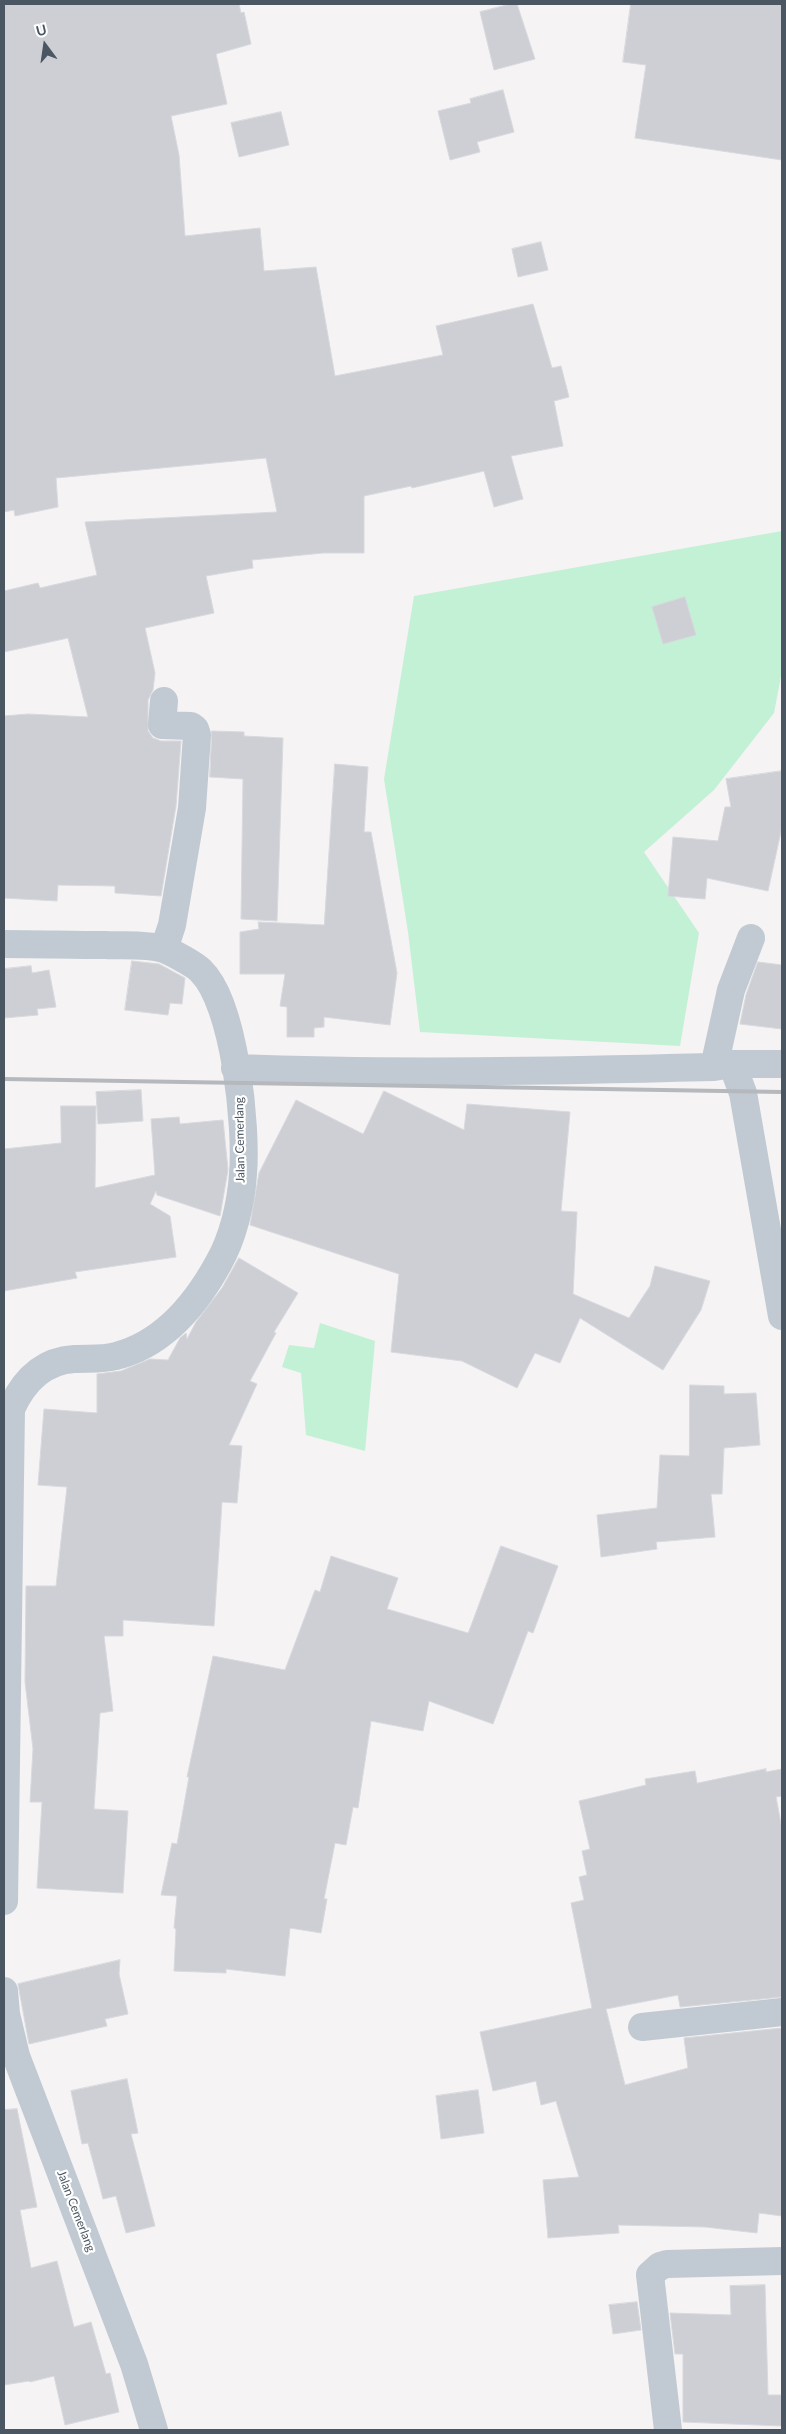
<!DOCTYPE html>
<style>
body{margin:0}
#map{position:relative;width:786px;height:2434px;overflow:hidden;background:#f5f3f3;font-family:Lato,sans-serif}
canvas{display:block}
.frame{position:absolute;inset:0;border:5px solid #4a5661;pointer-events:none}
.north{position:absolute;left:20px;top:20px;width:50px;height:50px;-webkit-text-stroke:4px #fff;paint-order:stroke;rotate:346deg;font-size:14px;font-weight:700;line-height:20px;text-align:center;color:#4a5661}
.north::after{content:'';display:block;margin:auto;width:18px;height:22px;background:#4a5661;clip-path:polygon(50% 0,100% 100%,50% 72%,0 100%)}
</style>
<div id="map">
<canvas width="786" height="2434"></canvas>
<div class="frame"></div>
<div class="north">U</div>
</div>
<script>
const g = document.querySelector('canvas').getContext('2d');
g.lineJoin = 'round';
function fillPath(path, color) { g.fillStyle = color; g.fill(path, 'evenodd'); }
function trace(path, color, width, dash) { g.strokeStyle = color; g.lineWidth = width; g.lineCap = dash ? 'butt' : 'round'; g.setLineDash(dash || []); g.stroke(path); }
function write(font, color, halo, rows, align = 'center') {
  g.font = font + ' Lato,sans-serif'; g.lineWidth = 4.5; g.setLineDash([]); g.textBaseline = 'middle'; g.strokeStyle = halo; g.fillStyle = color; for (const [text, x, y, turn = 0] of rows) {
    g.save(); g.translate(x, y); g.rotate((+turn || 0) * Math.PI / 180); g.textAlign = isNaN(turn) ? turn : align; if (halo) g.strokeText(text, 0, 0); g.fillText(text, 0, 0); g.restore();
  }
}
const green = new Path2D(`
 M 782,531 L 782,671 L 774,713 L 714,790 L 644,852 L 699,933 L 680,1046 L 420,1032 L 408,932 L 384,779 L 414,596 Z
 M 320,1323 L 375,1341 L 365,1451 L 306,1435 L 301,1373 L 282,1367 L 289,1345 L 314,1348 Z`);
const building = new Path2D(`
 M 4,4 L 239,4 L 241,13 L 244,12 L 251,44 L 216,54 L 227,104 L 171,116 L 179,155 L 185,236 L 260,228 L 264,271 L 316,267 L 335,376 L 443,355 L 436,326 L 533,304 L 552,368 L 561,366 L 569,397 L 554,401 L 563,446 L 511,456 L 523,499 L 494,507 L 484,471 L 412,488 L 411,486 L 364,496 L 364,553 L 323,553 L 252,560 L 253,568 L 206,576 L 214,613 L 145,628 L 155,673 L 153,690 L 148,700 L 148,731 L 153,738 L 161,741 L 181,741 L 176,806 L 161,896 L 115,893 L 115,886 L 58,885 L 57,901 L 4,898 L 4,716 L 28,714 L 88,717 L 68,638 L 4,652 L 4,591 L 38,583 L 40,588 L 97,575 L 85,522 L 277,512 L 266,458 L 56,478 L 58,507 L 15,516 L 14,510 L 4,512 Z
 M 511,4 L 517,4 L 535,59 L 494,70 L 480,12 Z
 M 631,4 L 782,4 L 782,160 L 635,138 L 646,65 L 623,62 Z
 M 503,90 L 514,132 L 477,142 L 480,152 L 450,160 L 438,111 L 471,103 L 470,99 Z
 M 281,112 L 289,145 L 239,157 L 231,123 Z
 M 541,242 L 548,270 L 518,277 L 512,249 Z
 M 685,597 L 696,635 L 663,644 L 652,607 Z
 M 212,731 L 244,732 L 244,736 L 283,738 L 277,921 L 241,919 L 243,779 L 210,777 Z
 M 335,764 L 368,767 L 364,832 L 371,832 L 397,973 L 390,1025 L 324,1017 L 324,1027 L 314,1028 L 314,1037 L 287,1037 L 287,1007 L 280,1006 L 285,974 L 240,974 L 240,932 L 259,929 L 258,922 L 324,925 Z
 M 782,771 L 782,827 L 768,891 L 707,878 L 705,899 L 668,896 L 673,837 L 718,841 L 725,807 L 731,807 L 726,779 Z
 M 132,961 L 159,964 L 185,978 L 182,1004 L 170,1003 L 168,1015 L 125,1010 Z
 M 758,962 L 782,965 L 782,1029 L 740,1024 L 746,995 Z
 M 31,966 L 32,973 L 49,970 L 56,1007 L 37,1009 L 38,1015 L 4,1018 L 4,969 Z
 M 141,1090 L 143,1121 L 98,1124 L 96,1092 Z
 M 384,1091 L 464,1130 L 467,1104 L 570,1112 L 561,1211 L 577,1212 L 573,1294 L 629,1318 L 650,1286 L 655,1266 L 710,1281 L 701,1310 L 663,1370 L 580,1318 L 560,1363 L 535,1353 L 517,1388 L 462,1361 L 391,1352 L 399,1274 L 250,1225 L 259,1173 L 296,1100 L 363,1134 Z
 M 61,1106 L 96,1106 L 95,1188 L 155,1175 L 151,1119 L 179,1117 L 180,1124 L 223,1120 L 228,1170 L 220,1216 L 157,1195 L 156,1191 L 150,1204 L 170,1216 L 176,1257 L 75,1272 L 77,1278 L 4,1291 L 4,1149 L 61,1143 Z
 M 239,1258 L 298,1293 L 274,1332 L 276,1333 L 250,1381 L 257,1384 L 229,1445 L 242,1446 L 237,1503 L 222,1502 L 214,1626 L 123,1620 L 123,1636 L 104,1636 L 113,1711 L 100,1713 L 94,1809 L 128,1811 L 123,1893 L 37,1888 L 42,1802 L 30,1802 L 33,1749 L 25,1682 L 26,1586 L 56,1586 L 67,1487 L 38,1485 L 44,1409 L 97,1413 L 97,1374 L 121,1371 L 150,1359 L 168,1360 L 180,1338 L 186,1333 L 187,1339 L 196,1322 L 222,1288 Z
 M 690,1385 L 724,1386 L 724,1394 L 756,1393 L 760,1445 L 724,1448 L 722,1494 L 711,1494 L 715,1537 L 656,1542 L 657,1549 L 601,1557 L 597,1515 L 657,1508 L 660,1455 L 689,1456 Z
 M 501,1546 L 558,1566 L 533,1633 L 528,1631 L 493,1724 L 429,1701 L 423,1731 L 371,1721 L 358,1808 L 353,1807 L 346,1845 L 335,1843 L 324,1899 L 327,1899 L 321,1933 L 290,1928 L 285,1976 L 226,1969 L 226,1973 L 174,1971 L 176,1929 L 174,1928 L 177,1896 L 161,1895 L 172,1843 L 177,1844 L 189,1777 L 187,1777 L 213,1656 L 285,1670 L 315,1590 L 320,1592 L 331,1556 L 398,1578 L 387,1609 L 468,1633 Z
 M 766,1769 L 766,1772 L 782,1769 L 782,1796 L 776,1797 L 782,1829 L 782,1997 L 680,2007 L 678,1995 L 606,2009 L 625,2085 L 688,2068 L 684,2038 L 782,2028 L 782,2216 L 759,2213 L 757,2233 L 705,2227 L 618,2225 L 619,2233 L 548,2238 L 543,2180 L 579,2177 L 556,2101 L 541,2105 L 536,2081 L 493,2091 L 480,2032 L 592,2008 L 571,1903 L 584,1900 L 579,1877 L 587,1875 L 582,1851 L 590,1849 L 579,1801 L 646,1785 L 645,1779 L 695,1771 L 697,1783 Z
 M 120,1960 L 119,1974 L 128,2014 L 105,2019 L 107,2026 L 29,2044 L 18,1984 Z
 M 127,2079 L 138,2133 L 131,2134 L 155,2226 L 126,2233 L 116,2196 L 103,2199 L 88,2143 L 82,2144 L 71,2091 Z
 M 478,2090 L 484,2133 L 441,2139 L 436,2096 Z
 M 17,2109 L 37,2207 L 20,2210 L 31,2268 L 57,2261 L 74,2327 L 91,2322 L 106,2374 L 110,2373 L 119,2412 L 65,2425 L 54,2376 L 30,2382 L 29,2381 L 4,2385 L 4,2110 Z
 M 765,2285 L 768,2395 L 782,2395 L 782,2426 L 683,2422 L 683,2354 L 675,2354 L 670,2313 L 731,2315 L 730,2286 Z
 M 637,2302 L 641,2330 L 613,2334 L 609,2305 Z`);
const minor = new Path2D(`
 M 164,701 L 162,725 L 191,726 L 195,729 L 197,735 L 192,808 L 172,925 L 164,949
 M 4,944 C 38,944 72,945 106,945 C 124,946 147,944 164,949 C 171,952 196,965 201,971 C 235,1004 247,1128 243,1174 C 241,1204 233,1238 218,1264 C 196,1304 163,1344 116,1356 C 101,1360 88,1358 74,1359 C 42,1361 23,1382 11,1409 L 4,1901
 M 732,1064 L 782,1064
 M 714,1067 L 731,990 L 751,938
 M 235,1068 C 395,1074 554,1071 714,1067 L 732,1064 L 743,1093 L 782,1316
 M 4,1991 L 6,2014 L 16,2056 L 134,2364 L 154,2430
 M 642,2027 L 782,2012
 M 668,2430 L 650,2275 L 660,2266 L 667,2264 L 782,2261`);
const rail = new Path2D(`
 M 4,1079 L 782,1092`);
const streetNames = [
 ["Jalan Cemerlang",240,1140,-91],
 ["Jalan Cemerlang",76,2211,69]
];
fillPath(green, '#c3f1d5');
fillPath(building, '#cdcfd5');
trace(building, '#d7d9de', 1);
trace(minor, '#c1cad2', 28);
trace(rail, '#b5b8bd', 4);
write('12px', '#4a5661', '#fff', streetNames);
</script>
